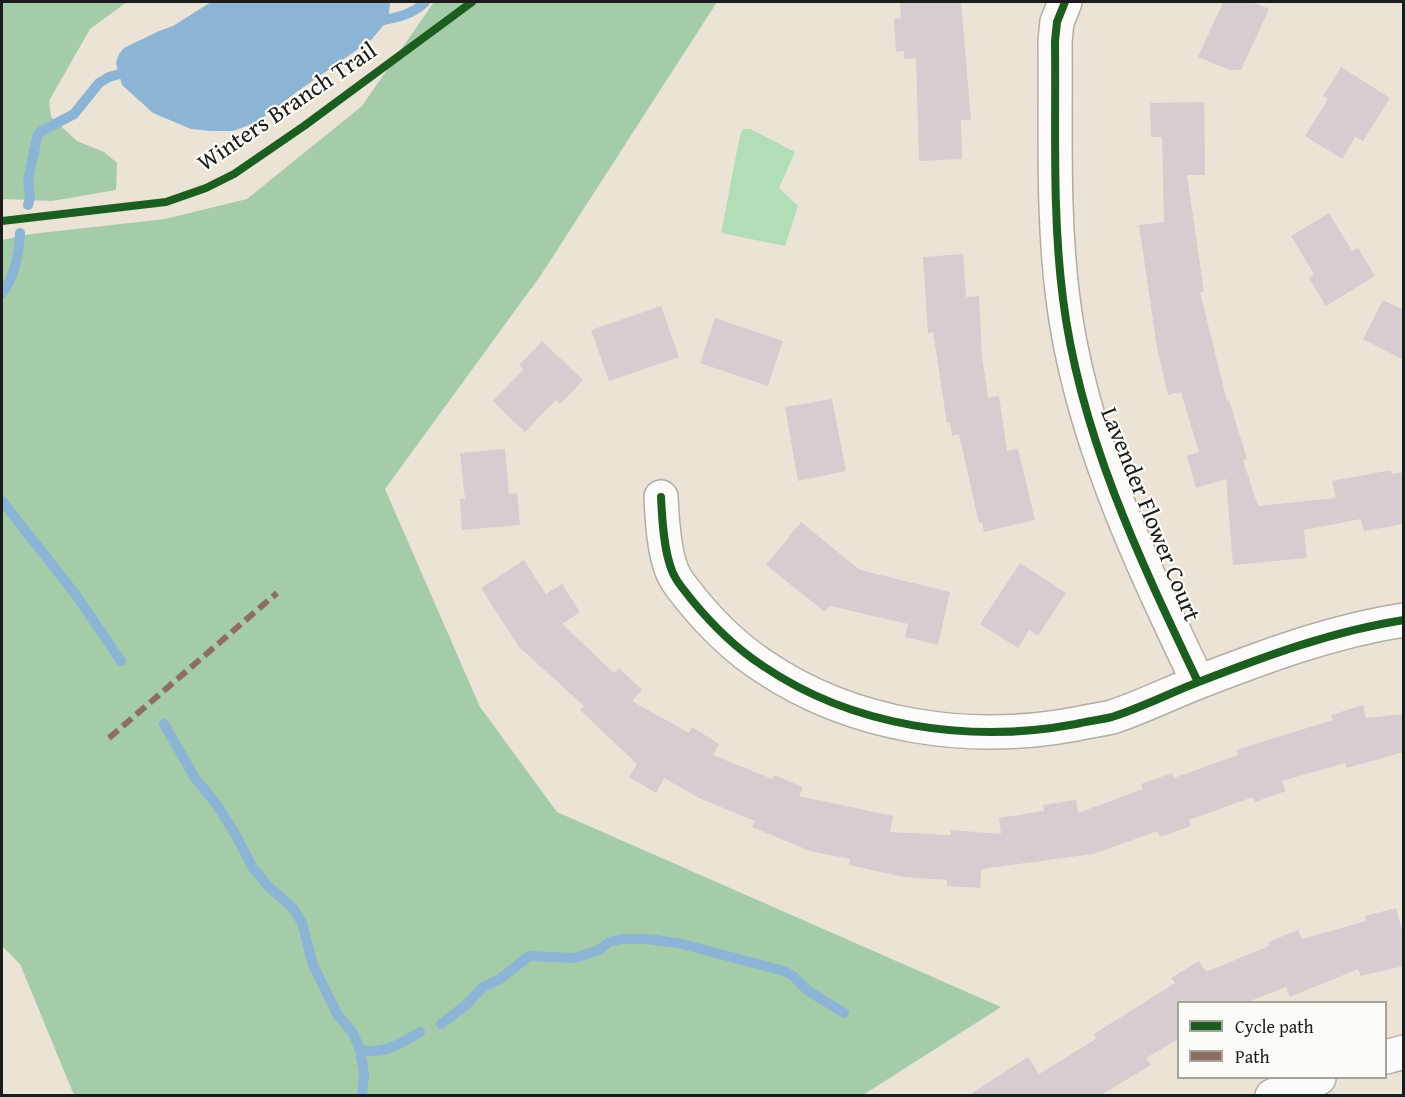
<!DOCTYPE html>
<style>
body{margin:0}
#map{position:relative;width:1405px;height:1097px;overflow:hidden;background:#ebe4d6;font-family:"Gentium Book Plus",serif}
canvas{display:block}
.frame{position:absolute;inset:0;border:3px solid #1c1c1c;pointer-events:none}
.legend{position:absolute;left:1177px;top:1001px;width:210px;height:78px;box-sizing:border-box;background:#fdfcf7;border:2px solid #a3a29f;margin:0;padding:8px 10px;list-style:none;font-size:18px;color:#1c1c1c}
.legend li{display:flex;align-items:center;gap:12px;height:30px}
.legend b{width:30px;border:2px solid #a3a29f}
</style>
<div id="map">
<canvas width="1405" height="1097"></canvas>
<div class="frame"></div>
<ul class="legend">
<li><b style="height:8px;background:#1b5e20"></b>Cycle path</li>
<li><b style="height:8px;background:#8d6e63"></b>Path</li>
</ul>
</div>
<script>
const g = document.querySelector('canvas').getContext('2d');
g.lineJoin = 'round';
function fillPath(path, color) { g.fillStyle = color; g.fill(path, 'evenodd'); }
function trace(path, color, width, dash) { g.strokeStyle = color; g.lineWidth = width; g.lineCap = dash ? 'butt' : 'round'; g.setLineDash(dash || []); g.stroke(path); }
function write(font, color, halo, rows, align = 'center') {
  g.font = font + ' "Gentium Book Plus",serif'; g.lineWidth = 4.5; g.setLineDash([]); g.textBaseline = 'middle'; g.strokeStyle = halo; g.fillStyle = color; for (const [text, x, y, turn = 0] of rows) {
    g.save(); g.translate(x, y); g.rotate((+turn || 0) * Math.PI / 180); g.textAlign = isNaN(turn) ? turn : align; if (halo) g.strokeText(text, 0, 0); g.fillText(text, 0, 0); g.restore();
  }
}
const green = new Path2D(`
 M 743,129 L 750,129 L 795,152 L 779,188 L 798,206 L 785,246 L 721,233 L 740,135 Z`);
const forest = new Path2D(`
 M 2,2 L 127,2 L 90,29 L 49,101 L 51,117 L 77,141 L 104,152 L 117,163 L 116,190 L 52,201 L 4,199 L 2,201 Z
 M 434,2 L 717,2 L 541,275 L 385,489 L 480,707 L 557,812 L 1001,1007 L 863,1095 L 74,1095 L 20,964 L 2,946 L 2,240 L 31,234 L 165,219 L 247,199 L 362,106 Z`);
const water = new Path2D(`
 M 211,2 L 390,2 L 390,4 L 388,20 L 371,40 L 298,91 L 257,122 L 233,131 L 212,131 L 191,129 L 153,113 L 122,85 L 116,63 L 119,54 L 124,48 L 159,31 L 173,26 Z`);
const stream = new Path2D(`
 M 374,22 C 394,18 411,16 425,2
 M 28,205 L 30,197 L 28,181 L 37,137 L 40,132 L 74,114 L 99,83 L 109,77 L 130,71
 M 2,293 C 15,277 19,254 20,233
 M 2,501 L 76,595 L 121,661
 M 164,724 L 195,778 L 217,805 L 234,832 L 253,868 L 269,887 L 293,908 L 302,923 L 313,965 L 337,1014 L 353,1033 L 360,1050 L 364,1074 L 362,1096
 M 441,1024 L 466,1005 L 483,987 L 500,979 L 529,956 L 575,958 L 599,950 L 609,942 L 622,939 L 647,939 L 678,943 L 784,971 L 793,976 L 807,990 L 844,1013
 M 360,1050 C 387,1054 397,1045 420,1032`);
const building = new Path2D(`
 M 900,2 L 961,2 L 971,120 L 961,120 L 962,159 L 919,161 L 916,58 L 904,59 L 904,51 L 896,52 L 894,19 L 901,18 Z
 M 1223,2 L 1252,2 L 1269,9 L 1241,70 L 1230,70 L 1198,57 Z
 M 1341,67 L 1390,98 L 1363,141 L 1355,137 L 1342,159 L 1305,136 L 1328,99 L 1323,96 Z
 M 1204,102 L 1205,175 L 1187,175 L 1204,292 L 1200,292 L 1227,401 L 1229,400 L 1247,459 L 1243,460 L 1258,506 L 1336,498 L 1332,481 L 1391,470 L 1392,474 L 1404,472 L 1404,524 L 1364,531 L 1361,519 L 1304,530 L 1307,558 L 1233,565 L 1226,479 L 1196,488 L 1187,456 L 1199,452 L 1181,392 L 1168,395 L 1157,348 L 1139,225 L 1164,222 L 1162,137 L 1151,137 L 1150,103 Z
 M 1329,213 L 1352,251 L 1358,248 L 1375,276 L 1326,306 L 1309,278 L 1314,274 L 1291,236 Z
 M 963,254 L 966,297 L 979,296 L 982,356 L 988,397 L 999,396 L 1007,451 L 1018,449 L 1035,520 L 984,532 L 982,523 L 979,523 L 959,434 L 952,436 L 950,422 L 947,423 L 933,332 L 928,333 L 923,257 Z
 M 1383,300 L 1404,310 L 1404,360 L 1363,339 Z
 M 661,306 L 679,357 L 609,381 L 591,330 Z
 M 715,318 L 783,341 L 768,386 L 700,363 Z
 M 542,341 L 583,380 L 560,404 L 556,400 L 525,432 L 493,401 L 524,369 L 519,365 Z
 M 832,399 L 846,471 L 798,481 L 785,407 Z
 M 505,449 L 509,494 L 517,493 L 520,525 L 462,530 L 460,499 L 465,499 L 460,453 Z
 M 801,522 L 860,570 L 950,592 L 938,645 L 905,637 L 908,624 L 830,606 L 825,612 L 766,565 Z
 M 524,560 L 546,594 L 562,584 L 580,612 L 562,624 L 614,673 L 619,668 L 642,690 L 632,701 L 689,733 L 692,727 L 719,744 L 713,755 L 772,779 L 774,775 L 803,787 L 799,796 L 893,816 L 890,832 L 951,835 L 951,830 L 1001,834 L 999,818 L 1044,811 L 1043,805 L 1076,800 L 1078,813 L 1143,789 L 1141,784 L 1172,773 L 1174,778 L 1238,755 L 1236,750 L 1333,720 L 1331,715 L 1363,705 L 1366,718 L 1404,714 L 1404,752 L 1347,768 L 1345,763 L 1282,781 L 1286,791 L 1255,802 L 1253,797 L 1189,820 L 1191,826 L 1160,837 L 1158,831 L 1093,854 L 981,869 L 980,888 L 947,886 L 947,880 L 904,877 L 849,865 L 850,859 L 810,851 L 752,827 L 755,821 L 699,798 L 664,778 L 656,793 L 629,777 L 637,764 L 580,710 L 584,706 L 519,647 L 481,588 Z
 M 1020,563 L 1066,593 L 1038,636 L 1029,630 L 1018,648 L 980,624 Z
 M 1396,908 L 1404,937 L 1404,966 L 1361,976 L 1358,969 L 1290,997 L 1286,987 L 1248,1002 L 1179,1002 L 1179,1039 L 1146,1058 L 1151,1065 L 1101,1095 L 969,1095 L 1028,1057 L 1039,1074 L 1096,1039 L 1094,1034 L 1175,983 L 1171,978 L 1199,961 L 1206,972 L 1269,946 L 1268,942 L 1298,930 L 1302,939 L 1366,921 L 1365,916 Z`);
const street = new Path2D(`
 M 1065,2 L 1057,22 L 1055,41 C 1056,126 1052,214 1063,299 C 1080,435 1140,560 1198,682
 M 661,497 C 662,519 664,558 675,577 C 679,585 686,592 691,599 C 713,626 734,647 763,666 C 853,727 970,744 1076,724 C 1088,721 1100,720 1112,717 C 1140,708 1168,694 1196,683 C 1263,657 1332,631 1404,620
 M 1386,1057 L 1404,1052
 M 1272,1096 L 1319,1078`);
const quiet = new Path2D(`
 M 109,738 L 277,593`);
const cycleway = new Path2D(`
 M 1065,2 L 1057,22 L 1055,41 C 1056,126 1052,214 1063,299 C 1080,435 1140,560 1198,682
 M 2,221 L 166,202 L 206,188 L 234,174 L 304,126 L 472,2
 M 661,497 C 662,519 664,558 675,577 C 679,585 686,592 691,599 C 713,626 734,647 763,666 C 853,727 970,744 1076,724 C 1088,721 1100,720 1112,717 C 1140,708 1168,694 1196,683 C 1263,657 1332,631 1404,620`);
const streetNames = [
 ["Winters Branch Trail",288,108,-34],
 ["Lavender Flower Court",1149,515,68]
];
fillPath(green, '#b1deb7');
fillPath(forest, '#a4cca9');
fillPath(water, '#8cb4d5');
trace(stream, '#8cb4d5', 10);
fillPath(building, '#d5cdcf');
trace(street, '#b1ada4', 36);
trace(street, '#fcfbf9', 33);
trace(quiet, '#8d6e63', 6, [12, 6]);
trace(cycleway, '#1b5e20', 8);
write('24px', '#1c1c1c', '#fdfcf7', streetNames);
</script>
